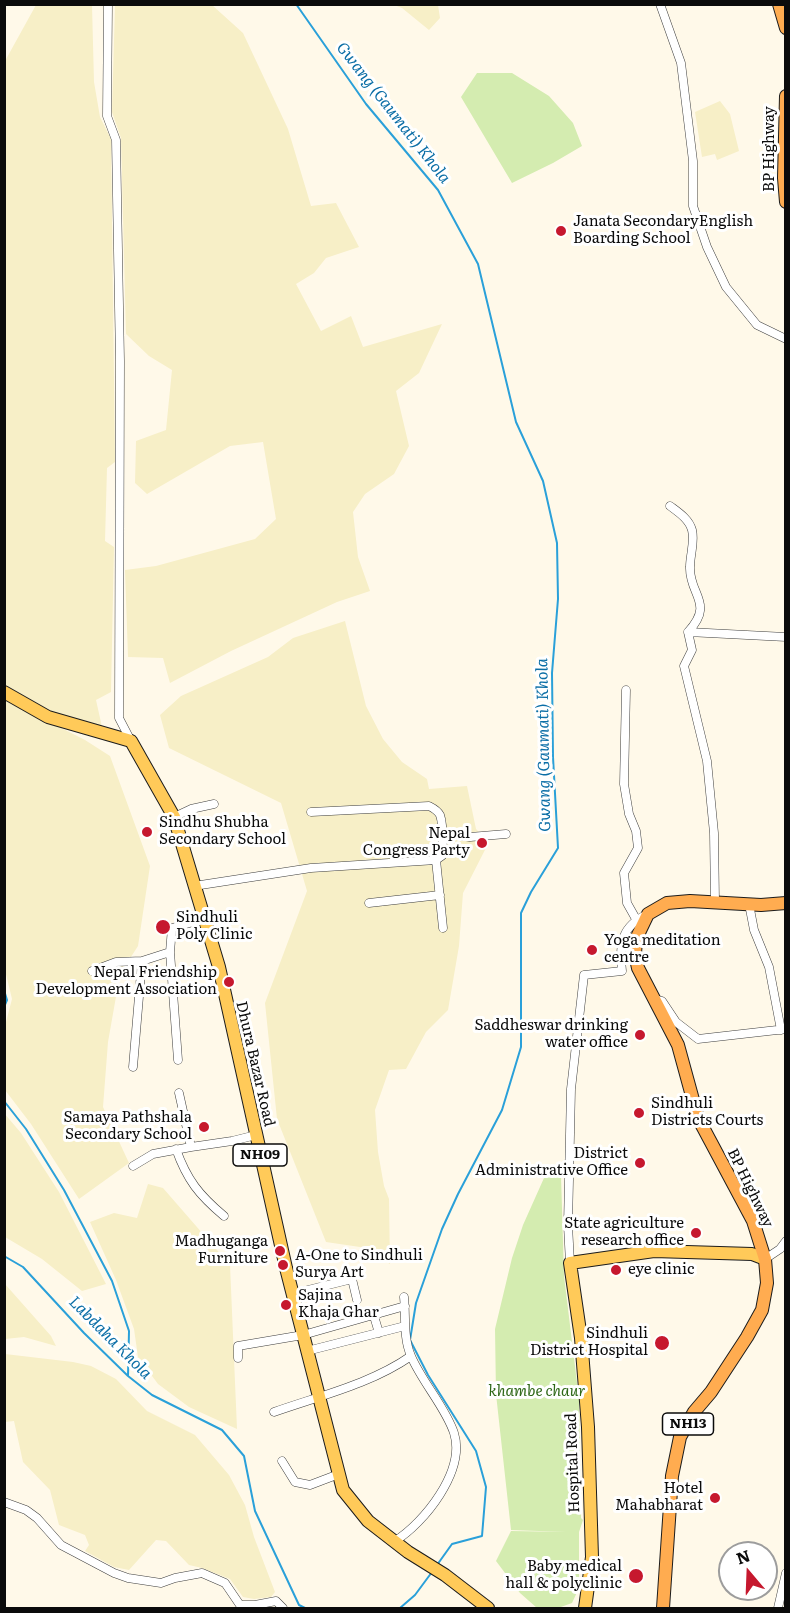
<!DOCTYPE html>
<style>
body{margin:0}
#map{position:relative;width:790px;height:1613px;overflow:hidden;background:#fff9e9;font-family:Literata,serif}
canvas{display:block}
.frame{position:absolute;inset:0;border:6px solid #0b0b0b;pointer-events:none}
.north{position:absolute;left:718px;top:1541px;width:60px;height:60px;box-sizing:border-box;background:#fff;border:2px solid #9d9d9d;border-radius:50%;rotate:341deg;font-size:16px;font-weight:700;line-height:24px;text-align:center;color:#0b0b0b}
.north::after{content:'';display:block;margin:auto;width:21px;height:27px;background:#c6182e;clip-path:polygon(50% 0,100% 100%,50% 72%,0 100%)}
</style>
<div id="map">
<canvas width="790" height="1613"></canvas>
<div class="frame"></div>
<div class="north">N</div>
</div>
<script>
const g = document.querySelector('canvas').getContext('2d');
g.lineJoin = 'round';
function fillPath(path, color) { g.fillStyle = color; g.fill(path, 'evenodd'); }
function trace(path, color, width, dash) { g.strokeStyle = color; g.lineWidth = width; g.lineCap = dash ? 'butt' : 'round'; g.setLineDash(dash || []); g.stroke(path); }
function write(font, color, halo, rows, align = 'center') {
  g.font = font + ' Literata,serif'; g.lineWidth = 6; g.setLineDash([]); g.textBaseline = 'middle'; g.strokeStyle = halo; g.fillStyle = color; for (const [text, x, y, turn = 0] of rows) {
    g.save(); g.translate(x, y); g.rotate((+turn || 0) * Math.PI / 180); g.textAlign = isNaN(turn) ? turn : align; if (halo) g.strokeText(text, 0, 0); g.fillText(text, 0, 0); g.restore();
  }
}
const farmland = new Path2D(`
 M 36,5 L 92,5 L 94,82 L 100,117 L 111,139 L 115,462 L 107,468 L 105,541 L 114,547 L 111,692 L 96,700 L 102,727 L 49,713 L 5,688 L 5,61 Z
 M 115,5 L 212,5 L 243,33 L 288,129 L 311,206 L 336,203 L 359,247 L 326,258 L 314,273 L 296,284 L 321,331 L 351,316 L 363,347 L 442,324 L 419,373 L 396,391 L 409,446 L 394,474 L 365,494 L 353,512 L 358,557 L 370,591 L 337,602 L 231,651 L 170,683 L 163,658 L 128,657 L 125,570 L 156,566 L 255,539 L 276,519 L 263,442 L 230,446 L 147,494 L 135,483 L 136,441 L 166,430 L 172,370 L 149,356 L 126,334 L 121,138 L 112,112 Z
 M 394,5 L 438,5 L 440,18 L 429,30 L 402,8 Z
 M 720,101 L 730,114 L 739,151 L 717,160 L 715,154 L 702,157 L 695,112 Z
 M 345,621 L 366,706 L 383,739 L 402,762 L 427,779 L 429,789 L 467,786 L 476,829 L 489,842 L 463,893 L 459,946 L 448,1010 L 426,1032 L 406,1069 L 389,1070 L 375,1110 L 378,1152 L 384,1186 L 389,1199 L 390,1264 L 360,1247 L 326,1242 L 277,1119 L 265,1003 L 307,891 L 281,803 L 169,748 L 160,715 L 181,696 L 268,657 L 293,638 Z
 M 4,699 L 85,740 L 110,756 L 150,866 L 138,946 L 120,974 L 108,1042 L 103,1107 L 129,1163 L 79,1199 L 31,1124 L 5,1090 L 5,1026 L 12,999 L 4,966 Z
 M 4,1113 L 21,1133 L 59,1192 L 106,1284 L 82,1291 L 42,1259 L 5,1237 Z
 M 148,1184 L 163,1188 L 230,1265 L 237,1429 L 189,1407 L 158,1384 L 138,1357 L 134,1329 L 116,1280 L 90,1222 L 114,1213 L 137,1218 Z
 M 5,1284 L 51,1336 L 56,1346 L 24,1337 L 5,1339 Z
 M 5,1354 L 73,1362 L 91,1366 L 116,1379 L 147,1411 L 195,1435 L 229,1475 L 245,1505 L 254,1537 L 275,1592 L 271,1597 L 254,1599 L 243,1597 L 230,1579 L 202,1568 L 189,1565 L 166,1541 L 156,1540 L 129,1570 L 114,1567 L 85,1551 L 89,1545 L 85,1535 L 59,1525 L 50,1490 L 23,1462 L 14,1421 L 5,1422 Z`);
const green = new Path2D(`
 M 477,73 L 512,73 L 549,96 L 573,123 L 582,146 L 553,163 L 512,183 L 461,97 Z
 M 554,1164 L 561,1175 L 564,1276 L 579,1399 L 581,1518 L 583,1520 L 579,1532 L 579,1588 L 572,1603 L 558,1608 L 537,1608 L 520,1593 L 496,1561 L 511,1531 L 567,1532 L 511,1530 L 496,1394 L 495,1329 L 512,1258 L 523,1225 L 544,1178 Z`);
const stream = new Path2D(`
 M 296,4 L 366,104 L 438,190 L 478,264 L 516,422 L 543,481 L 557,543 L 558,599 L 552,673 L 553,757 L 558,848 L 531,892 L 521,913 L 521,1047 L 502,1110 L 458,1194 L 442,1229 L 416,1303 L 410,1340 L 428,1375 L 476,1451 L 486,1487 L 482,1536 L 452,1544 L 437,1565
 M 4,990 L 7,1000 L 4,1007
 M 4,1101 L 26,1129 L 64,1190 L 112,1281 L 129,1331 L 128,1376
 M 4,1256 L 23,1267 L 84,1333 L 128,1376 L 152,1395 L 222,1430 L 244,1456 L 255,1511 L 299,1605 L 305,1608
 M 400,1608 L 415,1595 L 432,1572`);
const minor = new Path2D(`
 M 108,4 L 107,116 L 116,140 L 120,361 L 119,718 L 131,741
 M 660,4 L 681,63 L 693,161 L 693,206 L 707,247 L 726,287 L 757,325 L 786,339
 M 670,506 C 678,512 689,519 692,530 C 695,542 690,555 690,567 C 689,595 715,603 688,632
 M 688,632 L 692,650 L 684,666 L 707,761 L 714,833 L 715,902
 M 688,632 L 786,637
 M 626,690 L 624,784 L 629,814 L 636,831 L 638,848 L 624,873 L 627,903 L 636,919
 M 311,812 L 429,806 C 433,808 438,811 440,815 C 444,826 442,843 443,855 L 436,860 L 443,928
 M 174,817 L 191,809 L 214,804
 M 442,833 L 470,837 L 506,834
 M 194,886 L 311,868 L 436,860
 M 369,903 L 440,895
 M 749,904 L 754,930 L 769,967 L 781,1030
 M 92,971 L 116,962 L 142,961
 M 655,999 L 662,1001 L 676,1022 L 698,1039 L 786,1029
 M 178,1060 L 170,952 L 172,928 L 204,919
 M 133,1067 L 142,961 L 170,952
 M 179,1093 L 191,1147 L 232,1141 L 256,1135
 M 176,1149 C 187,1180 199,1195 224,1216
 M 133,1166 L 153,1154 L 191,1147
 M 765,1259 L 780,1249 L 786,1241
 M 570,1263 L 568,1225 L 571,1089 L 584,975 L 622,971 C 619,944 621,926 648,914
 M 292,1294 L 352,1279 L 357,1300
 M 374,1316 L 379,1333
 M 307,1351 L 405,1326
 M 238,1358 L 238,1346 L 303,1335 L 405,1306
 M 274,1412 C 319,1396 371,1384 411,1356
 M 282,1461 L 295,1482 L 310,1485 L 339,1474
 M 4,1502 L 26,1510 L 37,1518 L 61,1545 L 114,1573 L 128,1578 L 161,1583 L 175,1578 L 202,1573 L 225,1583 L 240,1605 L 255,1605 L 276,1601 L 283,1608
 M 395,1541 C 424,1523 466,1471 454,1433 C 446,1408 422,1382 411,1356 C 403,1338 406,1316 404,1297
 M 778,1608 L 786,1573`);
const primary = new Path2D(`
 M 4,692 L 48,717 L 131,741 L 174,817 L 219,967 L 286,1268 L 343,1490 L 368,1521 L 408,1552 L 445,1575 L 488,1608
 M 585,1608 L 592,1557 L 588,1427 L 581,1338 L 570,1263 L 654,1251 L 752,1254 L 765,1259`);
const trunk = new Path2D(`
 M 779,4 L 786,28
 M 786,96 L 784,178 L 786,202
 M 663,1608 L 672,1476 L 680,1437 L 694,1412 L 711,1392 L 747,1337 L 762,1310 L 767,1283 L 765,1259 L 753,1221 L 698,1118 L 678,1045 L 638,968 L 635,954 L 636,939 L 648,914 L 667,903 L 690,901 L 761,905 L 786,903`);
const markers = [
 [561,231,6,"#c6182e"],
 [147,832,6,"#c6182e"],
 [482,843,6,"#c6182e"],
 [163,927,8,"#c6182e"],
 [592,950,6,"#c6182e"],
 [229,982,6,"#c6182e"],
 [640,1035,6,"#c6182e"],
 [639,1113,6,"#c6182e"],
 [204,1127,6,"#c6182e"],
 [640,1163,6,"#c6182e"],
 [696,1233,6,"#c6182e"],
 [280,1251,6,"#c6182e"],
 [283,1265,6,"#c6182e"],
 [616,1270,6,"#c6182e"],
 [286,1305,6,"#c6182e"],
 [662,1343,8,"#c6182e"],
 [715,1498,6,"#c6182e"],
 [636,1576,8,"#c6182e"]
];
const shields = [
 [260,1155,54],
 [688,1424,51]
];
const shieldNames = [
 ["NH09",260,1155],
 ["NH13",688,1424]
];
const streetNames = [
 ["BP Highway",770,149,-90],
 ["Dhura Bazar Road",255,1064,77],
 ["BP Highway",750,1188,64],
 ["Hospital Road",573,1463,-92]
];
const poiNames = [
 ["Janata SecondaryEnglish",573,222,"left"],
 ["Boarding School",573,239,"left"],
 ["Sindhu Shubha",159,823,"left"],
 ["Secondary School",159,840,"left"],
 ["Nepal",470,834],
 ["Congress Party",470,851],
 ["Sindhuli",176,918,"left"],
 ["Poly Clinic",176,935,"left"],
 ["Yoga meditation",604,941,"left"],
 ["centre",604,958,"left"],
 ["Nepal Friendship",217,973],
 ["Development Association",217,990],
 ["Saddheswar drinking",628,1026],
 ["water office",628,1043],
 ["Sindhuli",651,1104,"left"],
 ["Districts Courts",651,1121,"left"],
 ["Samaya Pathshala",192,1118],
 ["Secondary School",192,1135],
 ["District",628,1154],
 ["Administrative Office",628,1171],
 ["State agriculture",684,1224],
 ["research office",684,1241],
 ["Madhuganga",268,1242],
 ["Furniture",268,1259],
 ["A-One to Sindhuli",295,1256,"left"],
 ["Surya Art",295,1273,"left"],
 ["eye clinic",628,1270,"left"],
 ["Sajina",298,1296,"left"],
 ["Khaja Ghar",298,1313,"left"],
 ["Sindhuli",648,1334],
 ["District Hospital",648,1351],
 ["Hotel",703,1489],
 ["Mahabharat",703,1506],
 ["Baby medical",622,1567],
 ["hall & polyclinic",622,1584]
];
const parkNames = [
 ["khambe chaur",537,1392]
];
const waterNames = [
 ["Gwang (Gaumati) Khola",393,113,52],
 ["Gwang (Gaumati) Khola",544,745,-91],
 ["Labdaha Khola",110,1338,45]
];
fillPath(farmland, '#f7efc7');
fillPath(green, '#d4ecb0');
trace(stream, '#2aa0d9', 2);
trace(minor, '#3e3e3e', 9);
trace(primary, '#1c1c1c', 14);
trace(trunk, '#1c1c1c', 14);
trace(minor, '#fff', 8);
trace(primary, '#ffca59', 12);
trace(trunk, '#ffac50', 12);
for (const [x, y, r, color] of markers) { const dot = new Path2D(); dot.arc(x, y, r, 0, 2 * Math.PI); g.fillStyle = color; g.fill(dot); trace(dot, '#fff', 2); }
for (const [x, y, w] of shields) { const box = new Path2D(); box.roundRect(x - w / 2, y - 11, w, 22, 4.5); g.fillStyle = '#fff'; g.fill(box); trace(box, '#0b0b0b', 1.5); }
write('bold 14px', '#0b0b0b', null, shieldNames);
write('15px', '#0b0b0b', '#fff', streetNames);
write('15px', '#0b0b0b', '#fff', poiNames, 'right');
write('italic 15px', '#2e6717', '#fff', parkNames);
write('italic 16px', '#0b6ea6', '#fff', waterNames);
</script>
